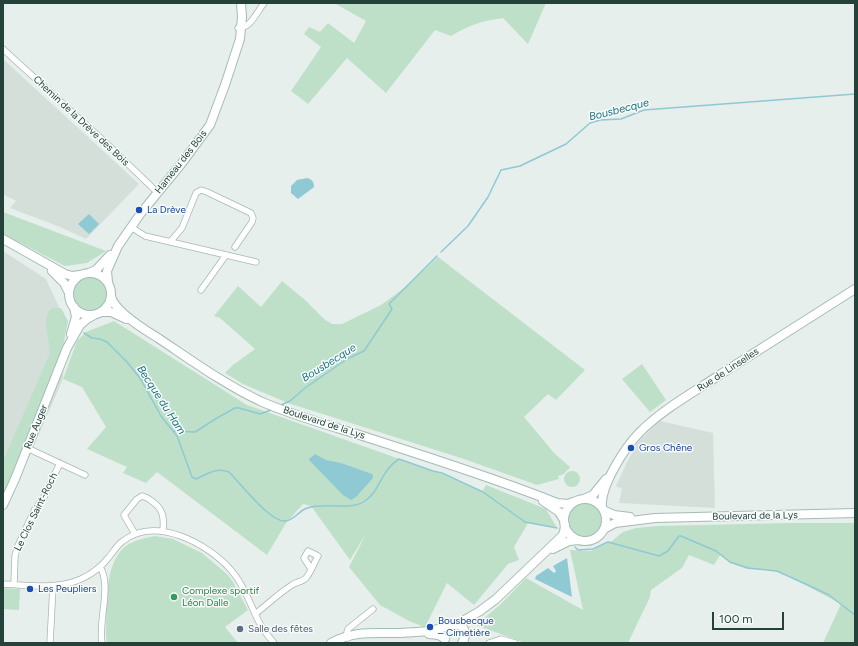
<!DOCTYPE html>
<meta charset="utf-8">
<style>
body{margin:0}
#map{position:relative;width:858px;height:646px;overflow:hidden;background:#e6efeb;font-family:Figtree,sans-serif}
canvas{display:block}
.frame{position:absolute;inset:0;border:4px solid #24423a;pointer-events:none}
.scale{position:absolute;left:712px;top:612px;width:72px;height:18px;box-sizing:border-box;border:2px solid #24423a;border-top:0;padding-left:5px;font-size:12px;line-height:14px;white-space:nowrap;color:#24423a;-webkit-text-stroke:3px #f7fbf9;paint-order:stroke}
</style>
<div id="map">
<canvas width="858" height="646"></canvas>
<div class="frame"></div>
<div class="scale">100 m</div>
</div>
<script>
const g = document.querySelector('canvas').getContext('2d');
g.lineJoin = 'round';
function fillPath(path, color) { g.fillStyle = color; g.fill(path, 'evenodd'); }
function trace(path, color, width, dash) { g.strokeStyle = color; g.lineWidth = width; g.lineCap = dash ? 'butt' : 'round'; g.setLineDash(dash || []); g.stroke(path); }
function write(font, color, halo, rows, align = 'center') {
  g.font = font + ' Figtree,sans-serif'; g.lineWidth = 3; g.setLineDash([]); g.textBaseline = 'middle'; g.strokeStyle = halo; g.fillStyle = color; for (const [text, x, y, turn = 0] of rows) {
    g.save(); g.translate(x, y); g.rotate((+turn || 0) * Math.PI / 180); g.textAlign = isNaN(turn) ? turn : align; if (halo) g.strokeText(text, 0, 0); g.fillText(text, 0, 0); g.restore();
  }
}
const built = new Path2D(`
 M 3,59 L 139,184 L 86,239 L 60,227 L 10,208 L 16,201 L 3,194 Z
 M 3,251 L 46,279 L 65,320 L 63,379 L 29,457 L 3,511 Z
 M 660,421 L 713,433 L 715,508 L 619,503 L 622,489 L 616,486 L 628,460 L 638,442 Z`);
const green = new Path2D(`
 M 334,3 L 546,3 L 528,44 L 503,18 C 482,21 469,25 451,36 L 435,30 L 386,93 L 347,58 L 308,104 L 291,91 L 321,47 L 304,34 L 309,27 L 320,32 L 328,23 L 354,43 L 366,21 Z
 M 3,212 L 106,251 L 87,263 L 65,266 L 3,234 Z
 M 438,257 L 585,370 L 556,400 L 548,394 L 524,417 L 555,454 L 570,467 L 564,474 L 558,476 L 559,479 L 537,485 L 464,459 L 288,403 L 243,384 L 225,373 L 233,365 L 255,349 L 220,318 L 214,316 L 238,286 L 261,307 L 282,281 L 305,300 L 324,319 L 332,324 L 342,324 L 381,305 L 407,286 Z
 M72 294a18 18 0 1 1 36 0a18 18 0 1 1-36 0Z
 M 52,308 L 61,308 L 68,321 L 62,351 L 3,496 L 3,461 L 50,353 L 46,322 L 48,312 Z
 M 114,321 L 247,405 L 442,474 L 482,492 L 486,485 L 546,509 L 557,528 L 528,523 L 514,547 L 519,560 L 508,564 L 474,605 L 447,583 L 425,627 L 411,622 L 380,605 L 349,567 L 367,532 L 350,560 L 311,506 L 303,504 L 286,523 L 267,555 L 157,472 L 146,483 L 123,473 L 127,467 L 87,449 L 106,427 L 82,387 L 63,379 L 77,341 L 86,332 Z
 M 642,364 L 666,400 L 650,412 L 622,379 Z
 M564 479a8 8 0 1 1 16 0a8 8 0 1 1-16 0Z
 M568 520a18 18 0 1 1 36 0a18 18 0 1 1-36 0Z
 M 789,523 L 855,523 L 855,643 L 823,643 L 841,604 L 785,574 L 769,570 L 747,569 L 730,563 L 720,555 L 714,565 L 689,555 L 682,568 L 651,590 L 650,597 L 628,643 L 525,643 L 476,625 L 501,604 L 526,578 L 583,610 L 570,550 L 591,551 L 612,541 L 623,532 L 636,528 L 658,526 Z
 M 155,536 L 173,539 L 202,553 L 228,575 L 233,582 L 248,610 L 225,627 L 238,643 L 107,643 L 106,635 C 107,609 103,563 126,546 C 134,540 145,538 155,536 Z
 M 5,588 L 20,589 L 19,610 L 3,609 L 3,589 Z`);
const water = new Path2D(`
 M 307,178 C 312,179 314,182 314,187 L 298,199 L 291,193 L 291,186 L 297,180 Z
 M 89,214 L 99,224 L 89,234 L 78,224 Z
 M 315,454 L 326,460 L 341,463 L 372,474 L 373,475 L 373,478 L 356,497 L 351,500 L 343,495 L 309,460 L 309,459 Z
 M 567,558 L 572,597 L 535,579 L 536,576 L 548,568 L 554,573 L 556,571 L 553,566 Z`);
const stream = new Path2D(`
 M 441,252 L 468,226 L 488,197 L 501,170 L 520,166 L 566,144 L 590,123 L 600,120 L 621,119 L 644,110 L 855,94
 M 84,333 L 92,338 L 100,339 L 107,342 L 127,362 L 140,378 L 161,416 L 177,436 L 192,477 L 196,479 C 207,474 217,467 229,472 C 239,482 270,522 285,521 C 292,521 298,513 303,510 C 308,507 315,506 321,506 C 335,505 353,509 365,501 C 381,490 380,471 399,459 L 433,471 L 442,473 L 483,492 L 525,522 L 557,528
 M 281,405 L 290,401 L 305,388 L 337,366 L 349,358 L 364,351 L 392,309 L 389,304 L 437,256
 M 174,431 L 195,432 L 217,418 L 235,408 L 239,408 L 260,414 L 271,410
 M 575,547 L 578,550 L 593,549 L 608,542 L 659,556 L 668,551 L 679,536 L 681,536 L 716,551 L 730,562 L 748,568 L 777,571 L 812,587 L 829,595 L 855,615`);
const street = new Path2D(`
 M 238,28 C 250,29 257,12 264,3
 M 3,49 L 106,143 L 158,193
 M 131,227 L 145,236 L 256,262
 M 170,242 L 182,228 L 196,193 L 201,190 L 207,192 L 251,213 L 253,218 L 252,222 L 235,247
 M 201,290 L 226,255
 M 27,448 L 85,475
 M 135,534 L 124,515 L 137,499 L 142,496 C 147,497 150,500 153,502 C 164,510 164,519 163,531
 M 100,567 C 112,585 98,621 102,643
 M 3,584 C 29,585 57,590 81,579 C 92,574 102,566 109,557 C 114,551 117,545 123,541 C 156,515 208,544 231,570 C 243,584 249,601 257,618 C 261,627 267,635 274,643
 M 14,584 L 15,556 L 17,548 L 35,509 L 44,497 L 60,463
 M 255,614 C 267,605 279,593 292,585 C 296,582 302,582 306,578 C 311,572 314,563 318,556 L 308,551 L 304,558 L 311,569
 M 348,638 L 347,632 L 348,629 L 373,609
 M 50,643 L 53,586
 M 489,643 L 501,639 L 515,643`);
const secondary = new Path2D(`
 M 3,239 L 65,274 L 72,276 L 80,275
 M 52,271 L 64,283 L 69,293
 M69 294a21 21 0 1 1 42 0a21 21 0 1 1-42 0Z
 M 89,273 L 96,270 L 110,255
 M 108,282 L 107,271 L 118,246 L 141,213 L 182,163 L 210,125 L 225,85 L 240,39 L 242,17 L 241,3
 M 111,296 C 114,311 145,330 158,338 C 191,360 224,384 260,401 C 294,416 331,426 366,437 C 430,458 495,478 557,503 L 568,504 L 573,502
 M 101,312 L 111,312 L 126,319
 M 71,334 L 76,317 L 74,307
 M 586,498 L 593,495 L 606,479
 M564 520a21 21 0 1 1 42 0a21 21 0 1 1-42 0Z
 M 543,501 L 559,512 L 564,520
 M 3,505 L 15,479 L 67,348 L 80,325 L 87,319 L 94,315
 M 602,507 C 600,486 625,447 640,432 C 663,409 694,392 721,374 C 766,345 811,317 855,289
 M 605,511 L 614,515 L 630,517
 M 604,529 L 615,523 L 655,518 L 855,513
 M 553,549 L 569,541 L 579,540
 M 456,625 L 480,611 L 496,599 L 562,536 L 564,532 L 565,525
 M 429,634 L 439,635 L 445,639
 M 331,643 C 352,631 372,633 394,633 C 406,633 417,632 429,631 C 435,630 455,624 459,625 C 467,628 466,637 462,643`);
const markers = [
 [139,210,4,"#1a4fb4"],
 [631,448,4,"#1a4fb4"],
 [30,589,4,"#1a4fb4"],
 [174,597,4,"#2e9e5b"],
 [430,627,4,"#1a4fb4"],
 [240,629,4,"#5c6f8a"]
];
const streetNames = [
 ["Chemin de la Drève des Bois",81,121,43],
 ["Hameau des Bois",181,162,-52],
 ["Rue de Linselles",728,370,-33],
 ["Boulevard de la Lys",324,423,18],
 ["Rue Auger",36,427,-68],
 ["Le Clos Saint-Roch",36,512,-64],
 ["Boulevard de la Lys",755,516,-1]
];
const transitNames = [
 ["La Drève",147,210],
 ["Gros Chêne",639,448],
 ["Les Peupliers",38,589],
 ["Bousbecque",438,621],
 ["– Cimetière",438,633]
];
const leisureNames = [
 ["Complexe sportif",182,591],
 ["Léon Dalle",182,603]
];
const serviceNames = [
 ["Salle des fêtes",248,629]
];
const waterNames = [
 ["Bousbecque",619,110,-14],
 ["Bousbecque",329,363,-32],
 ["Becque du Ham",161,400,57]
];
fillPath(built, '#d4dfda');
fillPath(green, '#bfe0c8');
fillPath(water, '#8ec9d4');
trace(stream, '#8ec9d4', 1.5);
trace(street, '#a8b8b2', 7);
trace(secondary, '#a4bbb3', 10);
trace(street, '#fff', 5.5);
trace(secondary, '#fff', 8);
for (const [x, y, r, color] of markers) { const dot = new Path2D(); dot.arc(x, y, r, 0, 2 * Math.PI); g.fillStyle = color; g.fill(dot); trace(dot, '#f7fbf9', 1.5); }
write('10px', '#24423a', '#f7fbf9', streetNames);
write('10px', '#164399', '#f7fbf9', transitNames, 'left');
write('10px', '#27864d', '#f7fbf9', leisureNames, 'left');
write('10px', '#4e5e75', '#f7fbf9', serviceNames, 'left');
write('italic 11px', '#1c6f80', '#f7fbf9', waterNames);
</script>
